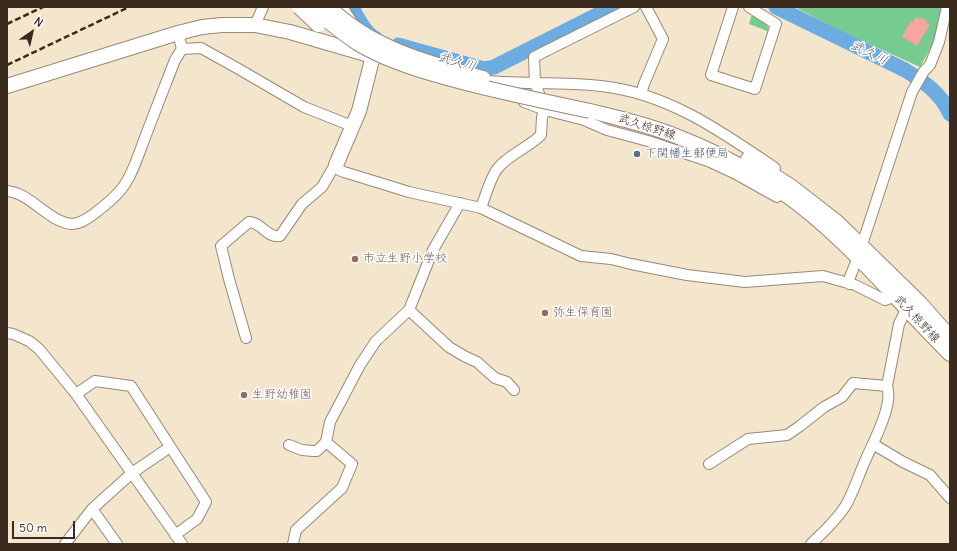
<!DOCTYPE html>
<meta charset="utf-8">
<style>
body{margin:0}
#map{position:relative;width:957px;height:551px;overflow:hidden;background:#f4e6cd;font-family:Delius,sans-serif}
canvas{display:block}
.frame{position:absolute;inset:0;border:8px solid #3b2a1e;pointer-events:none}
.north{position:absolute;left:12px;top:12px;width:40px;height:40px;-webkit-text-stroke:3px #fff;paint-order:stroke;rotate:34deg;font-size:11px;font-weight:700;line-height:16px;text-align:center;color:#3b2a1e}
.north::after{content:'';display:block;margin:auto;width:14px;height:18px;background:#3b2a1e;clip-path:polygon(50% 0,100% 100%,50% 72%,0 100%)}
.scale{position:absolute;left:12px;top:521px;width:63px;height:18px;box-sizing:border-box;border:2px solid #3b2a1e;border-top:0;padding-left:5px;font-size:12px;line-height:14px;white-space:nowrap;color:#3b2a1e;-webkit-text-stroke:3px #fff;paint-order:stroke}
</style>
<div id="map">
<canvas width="957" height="551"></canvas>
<div class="frame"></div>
<div class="north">N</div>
<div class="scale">50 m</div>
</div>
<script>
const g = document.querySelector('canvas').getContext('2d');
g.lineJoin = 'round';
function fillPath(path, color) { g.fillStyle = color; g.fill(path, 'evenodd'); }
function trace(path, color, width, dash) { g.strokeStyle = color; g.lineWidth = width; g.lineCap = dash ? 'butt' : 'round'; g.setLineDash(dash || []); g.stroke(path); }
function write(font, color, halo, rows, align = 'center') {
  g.font = font + ' Delius,"Klee One",sans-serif'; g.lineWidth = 3; g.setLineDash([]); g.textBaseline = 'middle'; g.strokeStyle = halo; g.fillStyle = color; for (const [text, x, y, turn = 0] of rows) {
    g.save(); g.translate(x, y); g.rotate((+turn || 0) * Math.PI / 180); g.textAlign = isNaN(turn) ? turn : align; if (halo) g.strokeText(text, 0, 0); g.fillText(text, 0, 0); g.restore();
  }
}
const green = new Path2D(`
 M 795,7 L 943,7 L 934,42 L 920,67 L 843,32 Z
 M 752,14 L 767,25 L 770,32 L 749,24 Z`);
const river = new Path2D(`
 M 352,7 C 356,16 366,34 375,38
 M 776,7 L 905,70 C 924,82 941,93 950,114
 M 398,45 L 484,69 L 494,67 L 613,7`);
const building = new Path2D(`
 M 916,17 L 920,19 L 921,17 L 927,21 L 926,22 L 930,25 L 917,46 L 902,37 L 911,21 L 913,22 Z`);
const street = new Path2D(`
 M 342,7 L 352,22
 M 733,7 L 711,75 L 755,89 L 776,24 L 749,7
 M 255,25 L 263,7
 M 182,49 L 201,48 L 237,68 L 304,107 L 352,126
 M 476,80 C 517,85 559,81 601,86 C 667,93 721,131 775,168
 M 641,94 L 644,84 L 663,39 L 646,7
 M 524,102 L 545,110 L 584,120 L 607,130 L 648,141 L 708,161 L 734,173 L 777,197
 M 7,191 C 31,193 48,222 72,224 C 79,224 85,220 91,216 C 102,208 115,198 123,187 C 131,177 135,164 140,151 C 151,121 163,91 175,60 L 182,49 L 178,33
 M 481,208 C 485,197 491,176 498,168 C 507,156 529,147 541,135 L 542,117 L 545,110 L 535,83 L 534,57 L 634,7
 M 849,284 L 850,277 L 858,257 L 912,92 L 924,71 L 930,65 L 939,42 L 947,7
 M 409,310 L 449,347 L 464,356 L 477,362 L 495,378 L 507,382 L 514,390
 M 7,333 L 13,334 L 29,341 L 39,349 L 76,394 L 182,544
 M 246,338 L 229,279 L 221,246 L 249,222 C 261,222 268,239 280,236 L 302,204 L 322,187 L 333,168 L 336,165 L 339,170 L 344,172 L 409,192 L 481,208 L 581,256 L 611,259 L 631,264 L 687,275 L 745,282 L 823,276 L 855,285 L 885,300 L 899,295
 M 76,394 L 95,381 L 131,386 L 206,502 L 197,519 L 175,535
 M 873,444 L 903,462 L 930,475 L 950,498
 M 289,445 L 302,450 L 313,451 L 317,451 L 326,442 L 330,422 L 360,365 L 376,341 L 409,310 L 433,250 L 460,203
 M 709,464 L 748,439 L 787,435 L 800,426 L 824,407 L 842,397 L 853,383 L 887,386 L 899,324 L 909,304
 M 92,509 L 117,544
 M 65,544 L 92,509 L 132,473 L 170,447
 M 293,544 L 296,530 L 342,488 L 352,464 L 326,442
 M 811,544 C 823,532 837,520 846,505 C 854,491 859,474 866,459 C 873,442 894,405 887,386`);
const secondary = new Path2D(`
 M 7,86 L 178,33 L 202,27 L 222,25 L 255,25 L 290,32 L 376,57
 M 590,111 C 619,118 648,125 676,136 C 733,158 786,190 830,231 C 873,269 909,314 950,354
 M 748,159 L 792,187 L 837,222 L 920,303 L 950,337
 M 336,165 L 359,111 L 373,56`);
const rail = new Path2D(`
 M 7,24 L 43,7
 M 7,65 L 129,7`);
const secondaryBridge = new Path2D(`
 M 299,7 L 318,25
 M 312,7 C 326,20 341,32 357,43 C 389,62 427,73 462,82 C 504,93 547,102 590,111
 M 329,7 C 371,48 428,63 483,78`);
const markers = [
 [637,154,4,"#5c6f8a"],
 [355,259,4,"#8d6e63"],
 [545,313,4,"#8d6e63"],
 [244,395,4,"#8d6e63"]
];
const streetNames = [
 ["武久椋野線",647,127,18],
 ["武久椋野線",917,319,47]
];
const serviceNames = [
 ["下関幡生郵便局",645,154]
];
const educationNames = [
 ["市立生野小学校",363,259],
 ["弥生保育園",553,313],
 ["生野幼稚園",252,395]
];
const waterNames = [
 ["武久川",869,53,26],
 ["武久川",457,62,16]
];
fillPath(green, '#75cb90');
trace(river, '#6cace0', 15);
fillPath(building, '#f7a69e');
trace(street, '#988876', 12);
trace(secondary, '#988876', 16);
trace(street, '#fff', 10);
trace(secondary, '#fff', 14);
trace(rail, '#3b2a1e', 2.5, [6, 3]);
trace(secondaryBridge, '#988876', 16, []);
trace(secondaryBridge, '#fff', 14);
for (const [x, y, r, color] of markers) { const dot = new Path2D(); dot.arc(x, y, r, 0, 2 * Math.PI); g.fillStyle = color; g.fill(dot); trace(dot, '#fff', 1.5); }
write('12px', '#3b2a1e', '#fff', streetNames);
write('12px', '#4e5e75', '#fff', serviceNames, 'left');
write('12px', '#785e54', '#fff', educationNames, 'left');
write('italic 13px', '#4f5e6c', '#fff', waterNames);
</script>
